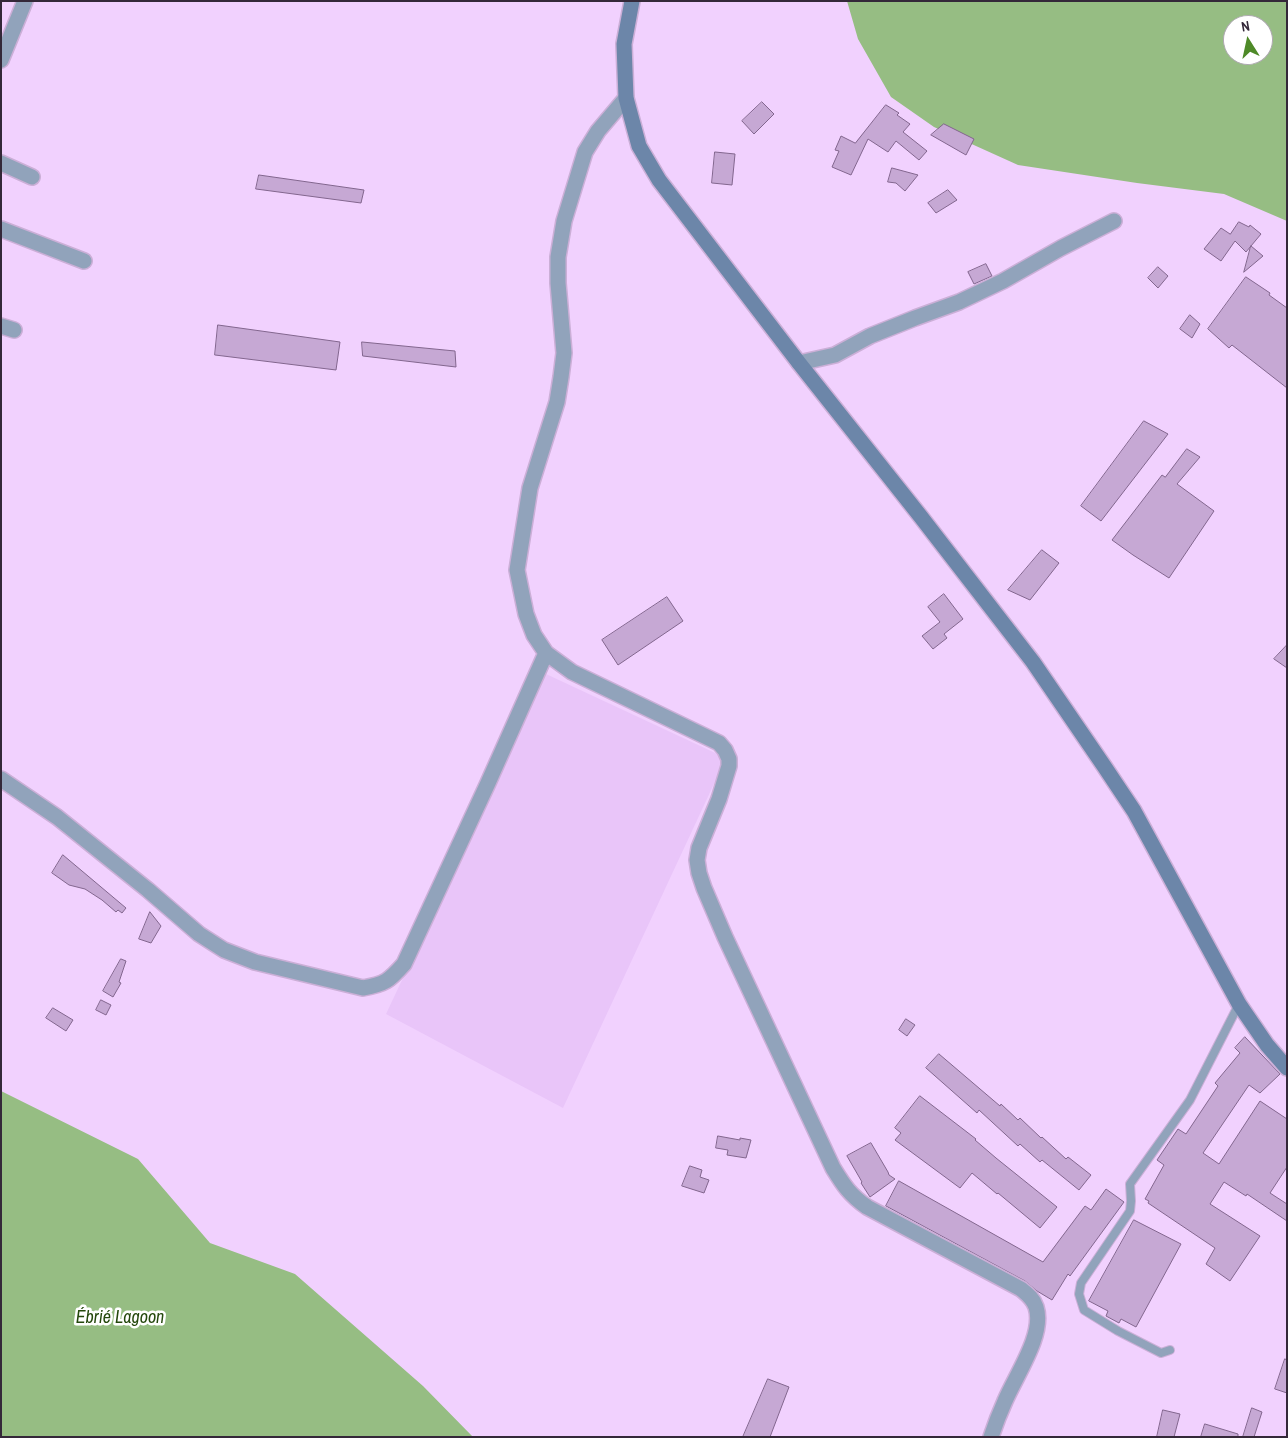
<!DOCTYPE html>
<meta charset="utf-8">
<style>
body{margin:0}
#map{position:relative;width:1288px;height:1438px;overflow:hidden;background:#f1d1fe;font-family:"Archivo Narrow",sans-serif}
canvas{display:block}
.frame{position:absolute;inset:0;border:2px solid #342839;pointer-events:none}
.north{position:absolute;left:1223px;top:15px;width:50px;height:50px;box-sizing:border-box;background:#fff;border:1px solid #aea9b0;border-radius:50%;rotate:350deg;font-size:14px;font-weight:700;line-height:20px;text-align:center;color:#342839}
.north::after{content:'';display:block;margin:auto;width:18px;height:22px;background:#4e8a28;clip-path:polygon(50% 0,100% 100%,50% 72%,0 100%)}
</style>
<div id="map">
<canvas width="1288" height="1438"></canvas>
<div class="frame"></div>
<div class="north">N</div>
</div>
<script>
const g = document.querySelector('canvas').getContext('2d');
g.lineJoin = 'round';
function fillPath(path, color) { g.fillStyle = color; g.fill(path, 'evenodd'); }
function trace(path, color, width, dash) { g.strokeStyle = color; g.lineWidth = width; g.lineCap = dash ? 'butt' : 'round'; g.setLineDash(dash || []); g.stroke(path); }
function write(font, color, halo, rows, align = 'center') {
  g.font = font + ' "Archivo Narrow",sans-serif'; g.lineWidth = 5; g.setLineDash([]); g.textBaseline = 'middle'; g.strokeStyle = halo; g.fillStyle = color; for (const [text, x, y, turn = 0] of rows) {
    g.save(); g.translate(x, y); g.rotate((+turn || 0) * Math.PI / 180); g.textAlign = isNaN(turn) ? turn : align; if (halo) g.strokeText(text, 0, 0); g.fillText(text, 0, 0); g.restore();
  }
}
const built = new Path2D(`
 M 546,674 L 726,758 L 563,1108 L 386,1014 Z`);
const water = new Path2D(`
 M 847,1 L 1287,1 L 1287,221 L 1224,194 L 1137,183 L 1018,165 L 934,127 L 891,97 L 858,39 ZM 1233,25 L 1263,25 L 1263,55 L 1233,55 Z
 M 1,1091 L 138,1159 L 210,1243 L 295,1274 L 423,1386 L 473,1437 L 1,1437 Z`);
const building = new Path2D(`
 M 762,102 L 774,114 L 754,134 L 742,121 Z
 M 886,105 L 899,113 L 897,115 L 910,124 L 903,132 L 927,151 L 919,160 L 896,141 L 888,152 L 868,139 L 851,175 L 832,167 L 839,151 L 835,150 L 841,136 L 855,143 Z
 M 944,124 L 974,139 L 966,155 L 931,135 Z
 M 715,152 L 735,154 L 732,185 L 712,183 Z
 M 892,168 L 918,175 L 905,191 L 896,183 L 888,182 Z
 M 259,175 L 364,190 L 361,203 L 256,189 Z
 M 948,190 L 957,200 L 936,213 L 928,203 Z
 M 1239,222 L 1249,227 L 1250,225 L 1261,234 L 1246,252 L 1235,241 L 1221,261 L 1204,249 L 1221,228 L 1230,234 Z
 M 1251,246 L 1263,256 L 1244,272 Z
 M 986,264 L 992,276 L 974,284 L 968,272 Z
 M 1158,267 L 1168,276 L 1158,288 L 1148,278 Z
 M 1246,277 L 1270,293 L 1269,295 L 1287,308 L 1287,388 L 1232,345 L 1229,348 L 1208,329 Z
 M 1190,315 L 1200,324 L 1192,338 L 1180,329 Z
 M 218,325 L 340,342 L 336,370 L 215,355 Z
 M 362,342 L 455,351 L 456,367 L 363,356 Z
 M 1144,421 L 1168,434 L 1101,521 L 1081,506 Z
 M 1187,449 L 1200,457 L 1177,484 L 1214,511 L 1169,578 L 1133,555 L 1112,540 L 1162,475 L 1165,477 Z
 M 1042,550 L 1059,563 L 1030,600 L 1008,590 Z
 M 944,594 L 963,619 L 944,634 L 947,638 L 933,649 L 922,636 L 940,622 L 928,607 Z
 M 667,597 L 683,621 L 618,665 L 602,640 Z
 M 1287,645 L 1287,668 L 1274,659 Z
 M 63,855 L 126,908 L 122,913 L 118,910 L 116,912 L 102,900 L 85,889 L 69,885 L 52,873 Z
 M 150,912 L 161,926 L 151,943 L 139,939 Z
 M 121,959 L 126,961 L 119,982 L 121,983 L 113,997 L 103,991 Z
 M 101,1000 L 111,1005 L 106,1015 L 96,1010 Z
 M 53,1008 L 73,1020 L 66,1031 L 46,1018 Z
 M 906,1019 L 915,1025 L 907,1036 L 899,1030 Z
 M 1245,1037 L 1280,1074 L 1260,1093 L 1249,1085 L 1203,1153 L 1219,1164 L 1260,1101 L 1287,1119 L 1287,1167 L 1270,1193 L 1287,1204 L 1287,1221 L 1247,1194 L 1246,1196 L 1224,1182 L 1210,1204 L 1260,1236 L 1230,1281 L 1206,1264 L 1215,1248 L 1148,1203 L 1149,1201 L 1145,1199 L 1164,1165 L 1157,1160 L 1178,1129 L 1186,1134 L 1218,1086 L 1215,1083 L 1240,1053 L 1235,1048 Z
 M 939,1054 L 1000,1106 L 1001,1104 L 1018,1120 L 1020,1118 L 1041,1138 L 1042,1137 L 1066,1159 L 1068,1157 L 1091,1175 L 1079,1190 L 1042,1160 L 1040,1162 L 1020,1144 L 1018,1146 L 979,1110 L 977,1113 L 926,1068 Z
 M 920,1096 L 976,1139 L 975,1140 L 996,1158 L 1057,1207 L 1040,1228 L 998,1193 L 997,1194 L 972,1173 L 960,1188 L 895,1140 L 901,1133 L 895,1128 Z
 M 718,1136 L 740,1140 L 740,1138 L 751,1140 L 746,1158 L 727,1155 L 728,1150 L 716,1148 Z
 M 871,1143 L 888,1172 L 889,1175 L 895,1179 L 870,1197 L 861,1183 L 862,1182 L 847,1156 Z
 M 690,1166 L 702,1170 L 700,1177 L 709,1180 L 704,1193 L 682,1186 Z
 M 899,1181 L 1043,1262 L 1085,1206 L 1091,1210 L 1106,1189 L 1124,1202 L 1070,1276 L 1068,1274 L 1052,1300 L 1037,1291 L 1025,1281 L 886,1206 Z
 M 1134,1220 L 1181,1244 L 1136,1327 L 1121,1319 L 1119,1323 L 1106,1316 L 1108,1311 L 1089,1301 Z
 M 1285,1359 L 1287,1360 L 1287,1393 L 1275,1389 Z
 M 768,1379 L 789,1387 L 770,1437 L 743,1437 Z
 M 1252,1408 L 1262,1412 L 1254,1437 L 1243,1437 Z
 M 1163,1410 L 1180,1414 L 1174,1437 L 1157,1437 Z
 M 1205,1424 L 1238,1434 L 1238,1437 L 1201,1437 Z`);
const lane = new Path2D(`
 M 1170,1350 L 1161,1353 L 1118,1331 L 1084,1310 L 1079,1294 L 1081,1283 L 1130,1211 L 1131,1201 L 1130,1184 L 1190,1100 L 1239,1004`);
const street = new Path2D(`
 M 1,60 L 25,1
 M 626,98 L 598,131 L 585,152 L 564,221 L 558,257 L 558,283 L 564,353 L 561,377 L 557,402 L 530,488 L 517,570 L 526,614 L 534,635 L 546,653 L 572,672 L 719,743 L 725,750 L 729,759 L 729,766 L 719,799 L 699,848 L 697,860 L 699,873 L 704,888 L 725,937 L 833,1168 C 844,1186 850,1195 867,1207 L 1021,1289 C 1027,1294 1033,1298 1036,1307 C 1045,1334 1016,1375 1005,1401 C 1000,1412 995,1425 991,1437
 M 1,163 L 32,177
 M 1,229 L 84,261
 M 1,326 L 14,330
 M 799,363 L 835,355 L 870,336 L 915,318 L 959,302 L 1003,281 L 1061,248 L 1114,221
 M 1,779 L 57,817 L 148,890 L 199,934 L 224,950 L 255,962 L 363,988 C 385,984 389,981 404,964 L 488,783 L 546,653`);
const secondary = new Path2D(`
 M 632,1 L 624,44 L 626,98 L 639,146 L 659,180 L 799,363 L 921,517 L 1033,662 L 1104,766 L 1134,811 L 1239,1004 L 1267,1045 L 1287,1068`);
const waterNames = [
 ["Ébrié Lagoon",120,1318]
];
fillPath(built, '#e9c5f9');
fillPath(water, '#96bd83');
fillPath(building, '#c6a8d4');
trace(building, '#82668e', 1);
trace(lane, '#cbafd7', 10);
trace(street, '#cbafd7', 18);
trace(secondary, '#cbafd7', 18);
trace(lane, '#91a3bb', 8);
trace(street, '#91a3bb', 15);
trace(secondary, '#6c86a9', 15);
write('italic 18px', '#24480c', '#fff', waterNames);
</script>
